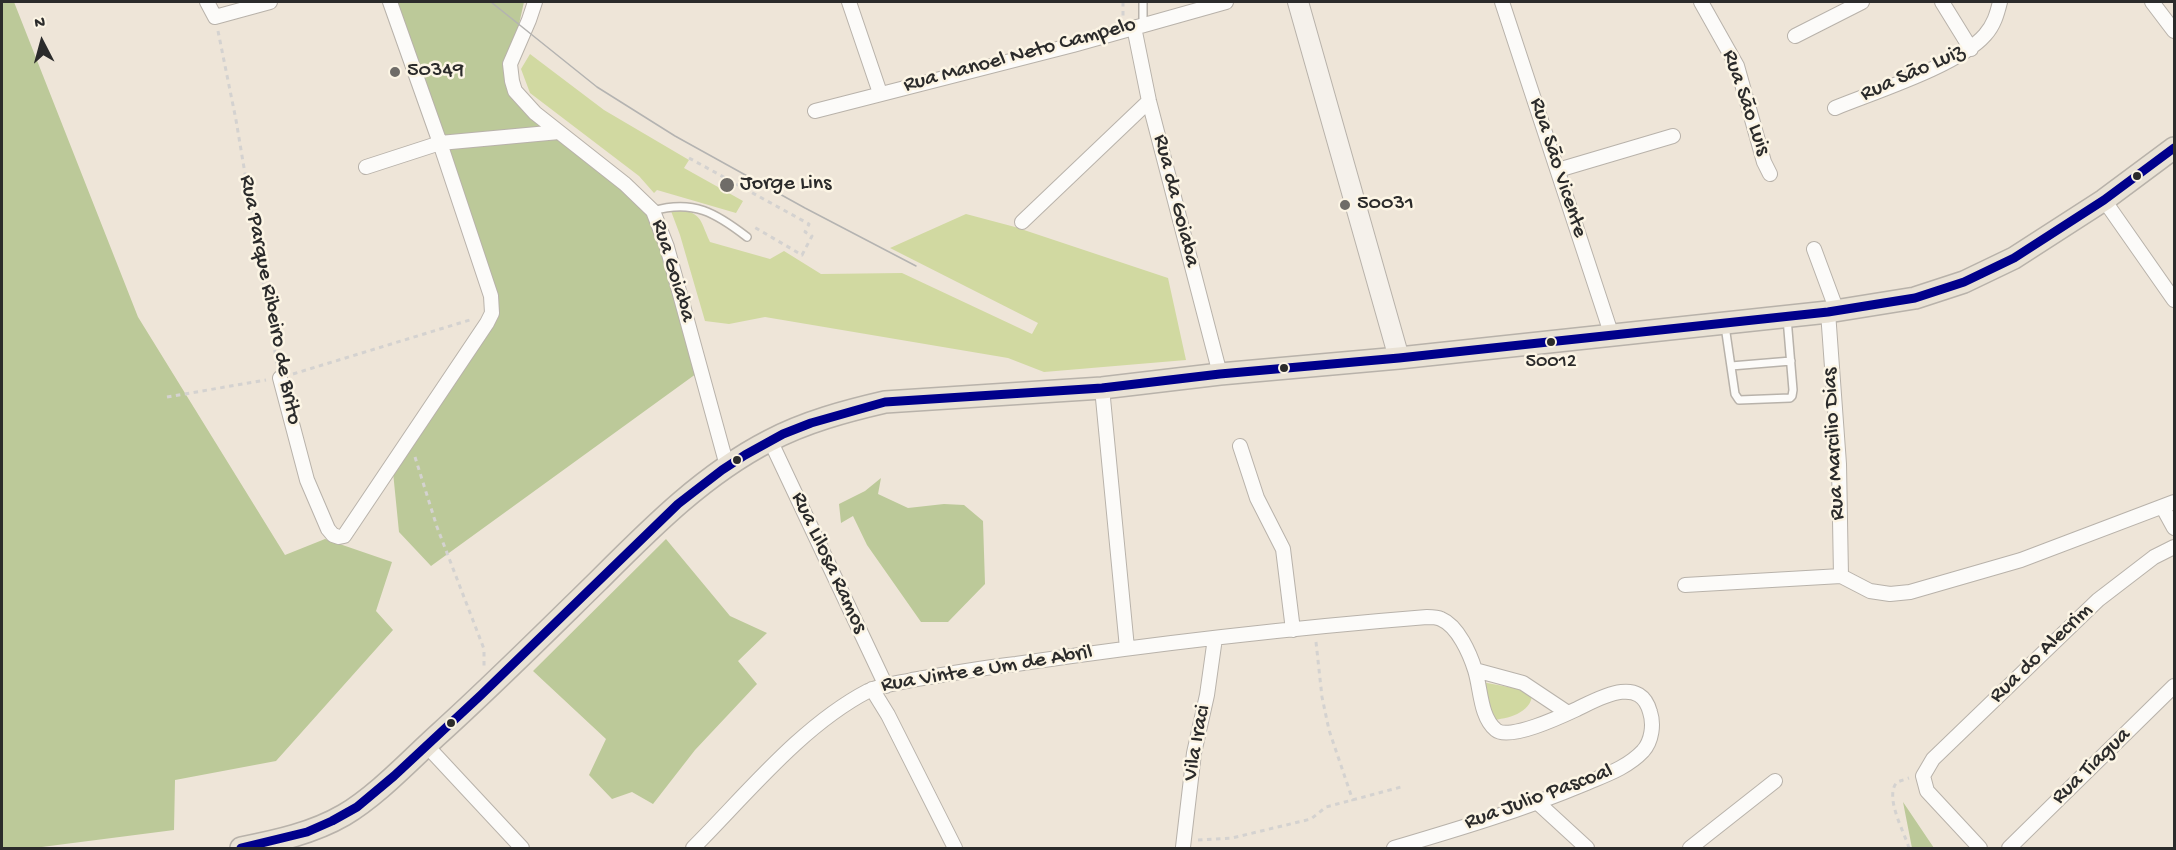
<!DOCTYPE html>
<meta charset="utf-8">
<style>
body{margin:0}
#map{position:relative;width:2176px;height:850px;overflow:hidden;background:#eee5d8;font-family:"Gochi Hand",sans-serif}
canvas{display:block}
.frame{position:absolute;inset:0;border:3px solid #2b2b2b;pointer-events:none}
.north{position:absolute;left:12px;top:12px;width:60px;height:60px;-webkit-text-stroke:4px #fcf5e5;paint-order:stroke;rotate:354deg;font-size:16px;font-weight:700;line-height:24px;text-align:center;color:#2b2b2b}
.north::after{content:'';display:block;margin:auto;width:21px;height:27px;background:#2b2b2b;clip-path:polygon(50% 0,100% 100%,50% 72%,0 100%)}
</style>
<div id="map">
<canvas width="2176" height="850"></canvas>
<div class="frame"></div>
<div class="north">N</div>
</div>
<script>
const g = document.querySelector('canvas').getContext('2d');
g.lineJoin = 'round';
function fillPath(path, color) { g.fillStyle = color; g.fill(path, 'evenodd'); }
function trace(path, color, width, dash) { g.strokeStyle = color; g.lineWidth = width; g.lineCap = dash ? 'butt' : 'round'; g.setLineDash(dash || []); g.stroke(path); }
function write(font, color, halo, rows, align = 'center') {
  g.font = font + ' "Gochi Hand",sans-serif'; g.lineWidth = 5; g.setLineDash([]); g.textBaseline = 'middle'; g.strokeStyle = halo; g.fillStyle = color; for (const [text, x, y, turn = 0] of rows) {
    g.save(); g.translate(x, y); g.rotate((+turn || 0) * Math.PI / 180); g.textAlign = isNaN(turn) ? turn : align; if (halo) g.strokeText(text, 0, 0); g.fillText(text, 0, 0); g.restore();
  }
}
const green = new Path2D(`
 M 530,54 L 604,110 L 689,160 L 684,168 L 743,201 L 736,213 L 657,190 L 654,193 L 639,176 L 530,93 L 521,69 Z
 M 673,208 C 703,213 699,218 710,242 L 770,259 L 784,251 L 821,274 L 902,273 L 1032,334 L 1038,323 L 890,248 L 966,214 L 1015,227 L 1168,278 L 1186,360 L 1044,372 L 1008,358 L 765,317 L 729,324 L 705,321 L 680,235 L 671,211 Z
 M 1482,682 L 1524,690 L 1532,695 C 1531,713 1507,719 1492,720 Z`);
const forest = new Path2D(`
 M 2,2 L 14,2 L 138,317 L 285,555 L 325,539 L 392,562 L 376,611 L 393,630 L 276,761 L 175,780 L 174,830 L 34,848 L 2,848 Z
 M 386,2 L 524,2 L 510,64 L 535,114 L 645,202 L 700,371 L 431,566 L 399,532 L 392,462 L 492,313 Z
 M 881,478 L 878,494 L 908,508 L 944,504 L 964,505 L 983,521 L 985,584 L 948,622 L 921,622 L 867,545 L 853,516 L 841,523 L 839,504 L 865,491 Z
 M 666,539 L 730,616 L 767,633 L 738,661 L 757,684 L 695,750 L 653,804 L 632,792 L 612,799 L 589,775 L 606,739 L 533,671 Z
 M 1903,802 L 1934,848 L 1912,848 Z`);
const path = new Path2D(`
 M 1123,2 L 1123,16
 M 218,31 L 236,120 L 277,364
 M 689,158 L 809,224 L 805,232 L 812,236 L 802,255 L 754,227
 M 293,374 L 473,319
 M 167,397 L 266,380
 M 415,457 L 437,527 L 484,649 L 484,666
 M 1316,642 L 1322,697 L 1329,730 L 1353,801
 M 1198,840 L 1232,838 L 1311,819 L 1326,807 L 1401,787
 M 1909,848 C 1904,831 1884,797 1897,782 L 1909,778`);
const lane = new Path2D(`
 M 1143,2 L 1143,24
 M 653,211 C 693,199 716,213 747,237
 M 1725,326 L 1735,394 L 1739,400 L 1790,398 L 1792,396 L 1793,390 L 1787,318
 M 1731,366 L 1791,361`);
const street = new Path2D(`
 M 207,2 L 215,17 L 270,2
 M 535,2 L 529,20 L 510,64 L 512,81 L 515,91 L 535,113 L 625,184 L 653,211 L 667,247 L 727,466
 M 849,2 L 880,93
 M 1502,2 L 1612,336
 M 1701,2 L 1737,66 L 1764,162 L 1770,174
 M 1942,2 L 1971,49
 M 2152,2 L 2174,31
 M 1134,27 L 1149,101 L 1220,374
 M 1795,36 L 1862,2
 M 1835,108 C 1874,92 1959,65 1985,35 C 1994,25 1997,14 2000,2
 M 815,111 L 1073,45 L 1226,2
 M 366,167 L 440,143 L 390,2
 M 1558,170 L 1673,136
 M 2104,200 L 2174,300
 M 1022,222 L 1149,101
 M 1814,249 L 1837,311
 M 1828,312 L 1839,464 L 1841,576
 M 280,378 L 307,480 L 328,529 L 333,535 L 339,537 L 344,536 L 487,323 L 492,313 L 491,296 L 440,143 L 559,132
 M 1102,388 L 1127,648
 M 770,440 L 886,686
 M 1240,446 L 1257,498 L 1283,549 L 1293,630
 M 2163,508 L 2174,528
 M 1841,576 L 1870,591 L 1890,594 L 1910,592 L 2021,560 L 2174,502
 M 1685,585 L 1841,576
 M 872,689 L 888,715 L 955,848
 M 426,745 L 522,848
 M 1538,803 L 1587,848
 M 1183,847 L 1194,753 L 1207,695 L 1215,638
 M 693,848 C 746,795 801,726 868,691 C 881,685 898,683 912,680 C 947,674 981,668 1016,664 C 1152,644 1289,628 1427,617 C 1431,617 1437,617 1441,619 C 1458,626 1470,654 1475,670
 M 1394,848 C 1458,829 1522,810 1584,784 C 1605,775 1627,768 1643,751 C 1652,741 1654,724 1650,712 C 1640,674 1598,699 1577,709 C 1562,716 1509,741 1496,730 C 1480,717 1481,689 1475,670 L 1523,683 L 1568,713
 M 1690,848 L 1775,781
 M 1980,848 L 1927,791 L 1923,776 L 1933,759 L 2098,600 L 2154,557 L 2174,547
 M 2009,848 L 2174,686`);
const secondary = new Path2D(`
 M 1298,2 L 1399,358`);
const primary = new Path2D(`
 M 241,848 C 277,841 313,833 344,815 C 378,795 412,758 441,732 C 495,683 546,632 598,581 C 650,529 703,475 769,441 C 805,422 846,411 885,402 L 1102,388 L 1220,374 L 1399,358 L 1828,312 L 1915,298 L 1964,282 L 2014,258 L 2104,200 L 2174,148`);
const tram = new Path2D(`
 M 491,2 L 597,87 L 675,136 L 805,208 L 916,266`);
const bus1 = new Path2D(`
 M 241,848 L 307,832 L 332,821 L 357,807 L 394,776 L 481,695 L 678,504 L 722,470 L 745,455 L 783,434 L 811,423 L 885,402 L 1102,388 L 1220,374 L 1399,358 L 1828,312 L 1915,298 L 1964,282 L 2014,258 L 2104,200 L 2174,148`);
const markers = [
 [395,72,6,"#6f6c68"],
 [2137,176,5,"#2b2b2b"],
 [727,185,8,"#6f6c68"],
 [1345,205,6,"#6f6c68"],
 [1551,342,5,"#2b2b2b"],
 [1284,368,5,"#2b2b2b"],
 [737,460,5,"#2b2b2b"],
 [451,723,5,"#2b2b2b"]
];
const busNames = [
 ["50012",1551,363]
];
const streetNames = [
 ["Rua Manoel Neto Campelo",1020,56,-15],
 ["Rua São Luiz",1913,74,-24],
 ["Rua São Luis",1745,103,71],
 ["Rua São Vicente",1557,168,72],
 ["Rua da Goiaba",1175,201,76],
 ["Rua Goiaba",672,271,73],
 ["Rua Parque Ribeiro de Brito",269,300,79],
 ["Rua Marcilio Dias",1835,444,-93],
 ["Rua Lilosa Ramos",828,563,65],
 ["Rua do Alecrim",2042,654,-44],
 ["Rua Vinte e Um de Abril",987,670,-9],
 ["Vila Iraci",1198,743,-80],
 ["Rua Tiagua",2092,767,-44],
 ["Rua Julio Pascoal",1539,798,-20]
];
const poiNames = [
 ["50349",407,72],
 ["Jorge Lins",740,185],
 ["50031",1357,205]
];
fillPath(green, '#d1d9a1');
fillPath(forest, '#bcc999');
trace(lane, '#b8b2aa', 10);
trace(street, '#b8b2aa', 16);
trace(secondary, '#b8b2aa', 22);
trace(primary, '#b8b2aa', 24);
trace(path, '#d4d2d0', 3, [4.5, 4.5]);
trace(lane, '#fcfbf9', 7);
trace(street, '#fcfbf9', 14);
trace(secondary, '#f5f1eb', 20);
trace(primary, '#e9e2d5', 21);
trace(tram, '#b4b3b1', 1.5);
trace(bus1, '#00008b', 9);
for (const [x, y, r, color] of markers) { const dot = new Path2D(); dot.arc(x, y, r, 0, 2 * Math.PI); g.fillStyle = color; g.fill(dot); trace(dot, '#fcf5e5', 2); }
write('20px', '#2b2b2b', '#fcf5e5', busNames);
write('22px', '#2b2b2b', '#fcf5e5', streetNames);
write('22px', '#2b2b2b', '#fcf5e5', poiNames, 'left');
</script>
